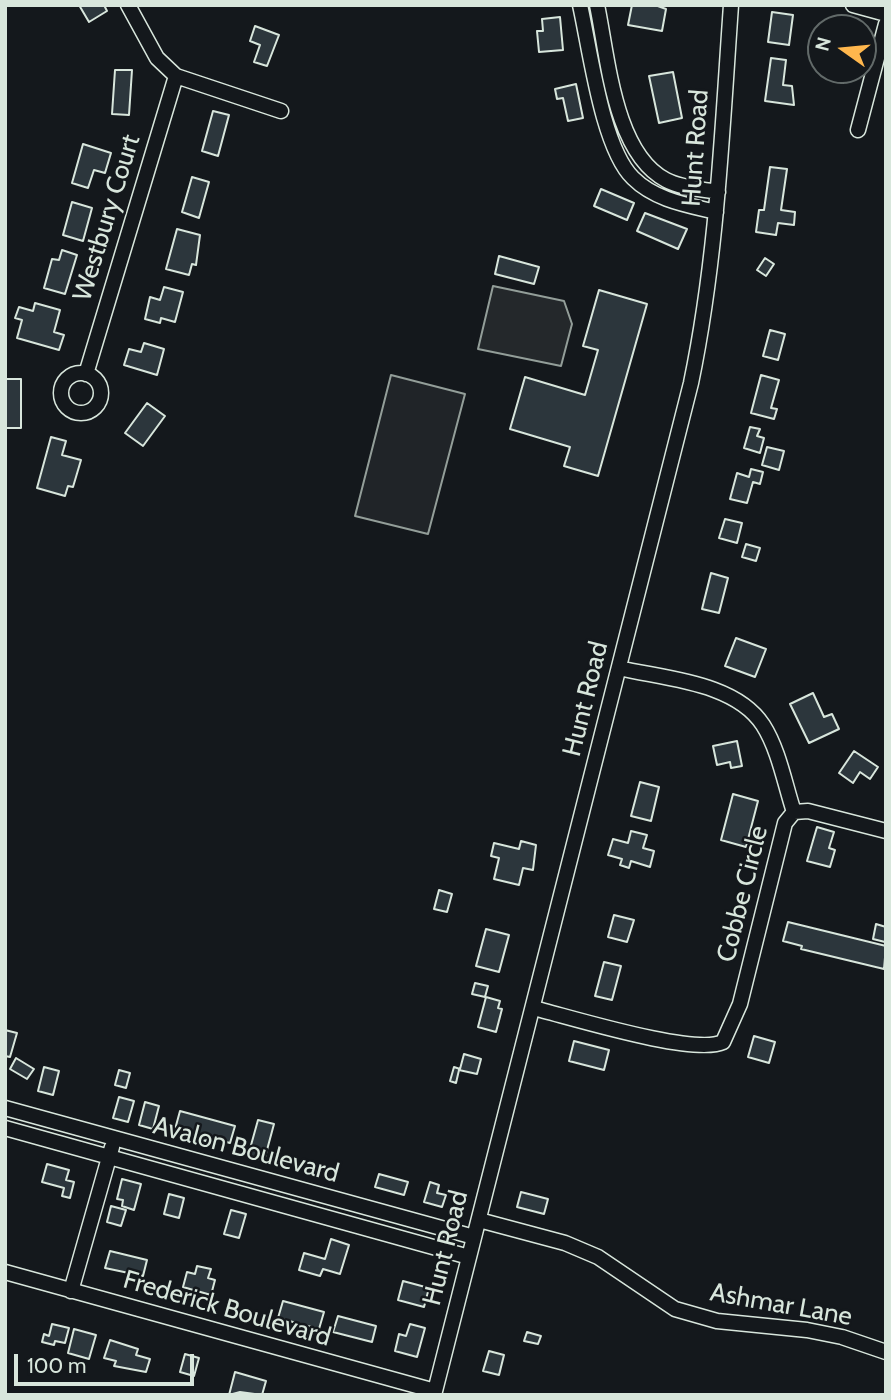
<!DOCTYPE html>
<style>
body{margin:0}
#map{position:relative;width:891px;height:1400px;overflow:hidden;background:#14181c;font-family:Cabin,sans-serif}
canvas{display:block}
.frame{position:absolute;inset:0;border:7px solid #d8e6dc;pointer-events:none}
.north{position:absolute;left:807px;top:14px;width:70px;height:70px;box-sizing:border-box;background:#14181c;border:2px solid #626a69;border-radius:50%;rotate:285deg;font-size:19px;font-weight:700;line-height:28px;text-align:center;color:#d8e6dc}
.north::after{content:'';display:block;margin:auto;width:24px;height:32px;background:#ffb74d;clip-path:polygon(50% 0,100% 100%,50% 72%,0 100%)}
.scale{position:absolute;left:14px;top:1354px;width:180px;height:32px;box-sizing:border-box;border:4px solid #d8e6dc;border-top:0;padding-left:9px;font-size:21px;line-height:24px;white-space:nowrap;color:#d8e6dc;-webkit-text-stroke:5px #14181c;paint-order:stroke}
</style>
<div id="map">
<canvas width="891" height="1400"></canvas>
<div class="frame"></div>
<div class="north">N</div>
<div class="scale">100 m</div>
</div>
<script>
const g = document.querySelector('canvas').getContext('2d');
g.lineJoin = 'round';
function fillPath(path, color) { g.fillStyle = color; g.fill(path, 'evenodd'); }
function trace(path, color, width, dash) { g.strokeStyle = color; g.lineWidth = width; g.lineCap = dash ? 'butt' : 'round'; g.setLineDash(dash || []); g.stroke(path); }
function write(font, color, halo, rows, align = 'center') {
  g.font = font + ' Cabin,sans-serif'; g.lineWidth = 5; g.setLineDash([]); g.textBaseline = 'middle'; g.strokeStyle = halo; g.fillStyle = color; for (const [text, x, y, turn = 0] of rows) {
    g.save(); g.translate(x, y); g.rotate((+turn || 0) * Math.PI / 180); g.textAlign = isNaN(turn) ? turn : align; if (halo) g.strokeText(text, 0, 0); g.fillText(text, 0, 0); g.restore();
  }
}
const green = new Path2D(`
 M 391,375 L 465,394 L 428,534 L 355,516 Z`);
const parking = new Path2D(`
 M 493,286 L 564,301 L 572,324 L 561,366 L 478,349 Z`);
const building = new Path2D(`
 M 79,5 L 104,5 L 107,11 L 89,22 Z
 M 632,5 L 655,5 L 666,9 L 662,31 L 628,25 Z
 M 772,12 L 793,15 L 789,45 L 768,42 Z
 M 560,17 L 563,50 L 539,52 L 537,31 L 543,31 L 542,19 Z
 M 255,26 L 279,35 L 267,66 L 254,62 L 260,45 L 250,41 Z
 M 771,58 L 786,60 L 783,85 L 792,86 L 794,105 L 765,101 Z
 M 115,70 L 132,70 L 129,115 L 112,114 Z
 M 829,70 L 846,70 L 843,83 L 827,78 Z
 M 673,72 L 682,118 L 659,123 L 649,76 Z
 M 576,84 L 583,118 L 568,121 L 563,98 L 557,99 L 555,89 Z
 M 213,111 L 229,115 L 218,156 L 202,151 Z
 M 83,144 L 111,153 L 105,173 L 94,170 L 88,188 L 72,183 Z
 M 770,167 L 787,169 L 781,210 L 795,212 L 794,225 L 778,223 L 776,235 L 756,232 L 759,210 L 764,210 Z
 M 192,177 L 209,182 L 199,218 L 182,212 Z
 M 601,189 L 634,203 L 627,220 L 594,206 Z
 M 72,202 L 92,208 L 83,241 L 63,235 Z
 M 645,213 L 687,229 L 678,249 L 637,231 Z
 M 177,229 L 200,235 L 196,265 L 192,264 L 189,275 L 166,269 Z
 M 62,250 L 77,255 L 65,294 L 44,288 L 52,259 L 59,260 Z
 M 499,256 L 539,267 L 534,284 L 495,274 Z
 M 765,258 L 774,264 L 766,276 L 757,270 Z
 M 164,287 L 183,292 L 175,322 L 161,318 L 160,323 L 145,319 L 150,297 L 160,300 Z
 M 599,290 L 647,304 L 598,476 L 564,466 L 570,447 L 510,429 L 525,377 L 585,395 L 598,350 L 583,346 Z
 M 35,303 L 60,310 L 54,332 L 64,335 L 59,350 L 17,338 L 22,320 L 15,318 L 19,307 L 33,311 Z
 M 770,330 L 785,334 L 778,360 L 763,356 Z
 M 144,343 L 164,349 L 157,375 L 124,365 L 129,349 L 141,352 Z
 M 761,375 L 779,380 L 771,408 L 777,409 L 774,419 L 751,413 Z
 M 5,379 L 21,379 L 21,428 L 5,428 Z
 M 147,403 L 165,416 L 143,446 L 125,433 Z
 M 750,427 L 760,429 L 757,436 L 764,438 L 760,453 L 744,448 Z
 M 51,437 L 66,441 L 62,455 L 81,460 L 73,487 L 68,486 L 65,496 L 37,488 Z
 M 767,447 L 784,451 L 779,470 L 762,465 Z
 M 751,469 L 763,472 L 760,484 L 753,482 L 747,503 L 730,499 L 737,473 L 749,477 Z
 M 725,519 L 742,523 L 737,543 L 719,538 Z
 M 746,544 L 760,548 L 756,561 L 742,557 Z
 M 711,573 L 728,578 L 719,613 L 702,609 Z
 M 736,638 L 766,649 L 755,677 L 725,666 Z
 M 813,693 L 824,717 L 832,714 L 839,729 L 809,743 L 790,704 Z
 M 737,741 L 742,766 L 731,768 L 730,762 L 717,765 L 713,746 Z
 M 854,751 L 878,767 L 870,779 L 860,772 L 853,783 L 839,773 Z
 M 640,782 L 659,787 L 651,821 L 631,816 Z
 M 733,794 L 758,801 L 746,847 L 721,840 Z
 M 817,827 L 834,832 L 829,848 L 835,850 L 830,867 L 807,861 Z
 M 631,831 L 647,835 L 643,848 L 654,851 L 650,867 L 631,861 L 629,868 L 620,865 L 622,859 L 608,855 L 613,839 L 628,843 Z
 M 521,841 L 536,845 L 533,870 L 523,868 L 519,885 L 494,879 L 499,858 L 491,856 L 494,843 L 519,849 Z
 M 439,890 L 452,894 L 447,912 L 434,909 Z
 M 614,915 L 634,920 L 627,942 L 608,937 Z
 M 788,922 L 886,946 L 884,969 L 801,949 L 802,946 L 783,941 Z
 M 876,924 L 886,927 L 885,942 L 873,939 Z
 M 486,929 L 509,935 L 499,972 L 476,966 Z
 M 604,962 L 621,966 L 612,1000 L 595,996 Z
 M 475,983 L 488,986 L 485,997 L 472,994 Z
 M 486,997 L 500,1001 L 498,1008 L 502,1009 L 496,1032 L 478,1027 Z
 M 5,1030 L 17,1033 L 10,1057 L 5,1056 Z
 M 754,1036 L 775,1042 L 769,1063 L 748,1057 Z
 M 574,1041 L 609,1050 L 604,1070 L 569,1061 Z
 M 464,1054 L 481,1059 L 477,1074 L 459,1070 L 456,1083 L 450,1081 L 454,1067 L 460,1069 Z
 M 16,1058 L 34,1069 L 27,1079 L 10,1069 Z
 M 44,1067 L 59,1071 L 53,1095 L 38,1091 Z
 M 119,1070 L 130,1073 L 126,1088 L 115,1085 Z
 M 119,1097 L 134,1101 L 128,1122 L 113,1118 Z
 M 145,1102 L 159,1106 L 153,1129 L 139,1125 Z
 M 180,1111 L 235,1126 L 230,1143 L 208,1137 L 206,1141 L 174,1133 Z
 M 258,1120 L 274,1124 L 264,1161 L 248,1156 Z
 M 47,1164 L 69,1170 L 66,1180 L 74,1182 L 70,1198 L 62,1196 L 64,1188 L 42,1182 Z
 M 379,1174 L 408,1182 L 404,1195 L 375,1187 Z
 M 122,1179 L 141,1184 L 134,1210 L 122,1206 L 123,1200 L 117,1199 Z
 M 430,1182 L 439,1185 L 437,1193 L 446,1195 L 442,1207 L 424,1202 Z
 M 521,1192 L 548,1199 L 544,1214 L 517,1207 Z
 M 169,1194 L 184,1198 L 179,1218 L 164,1214 Z
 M 111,1206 L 126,1210 L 121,1226 L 107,1222 Z
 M 231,1210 L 246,1214 L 239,1238 L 224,1234 Z
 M 331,1239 L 349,1245 L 340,1274 L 323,1269 L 320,1276 L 299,1270 L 304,1253 L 325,1259 Z
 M 110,1251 L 147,1260 L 143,1276 L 105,1268 Z
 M 197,1266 L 211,1269 L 208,1278 L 215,1280 L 211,1295 L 183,1287 L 187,1272 L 195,1274 Z
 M 403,1281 L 429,1288 L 424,1307 L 398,1300 Z
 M 283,1301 L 324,1312 L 319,1329 L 278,1318 Z
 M 338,1316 L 376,1326 L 372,1342 L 333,1332 Z
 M 52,1324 L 69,1328 L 65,1343 L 55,1341 L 54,1345 L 42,1342 L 44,1334 L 49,1336 Z
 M 410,1324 L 425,1328 L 417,1357 L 395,1351 L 399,1334 L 406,1336 Z
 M 74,1329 L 96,1335 L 89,1359 L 68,1353 Z
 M 527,1332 L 541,1336 L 538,1344 L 524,1341 Z
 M 110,1340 L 138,1349 L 136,1355 L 150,1359 L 146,1372 L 114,1366 L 116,1361 L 104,1358 Z
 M 489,1351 L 504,1355 L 499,1375 L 483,1371 Z
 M 185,1354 L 199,1358 L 194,1376 L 180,1372 Z
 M 235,1372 L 266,1381 L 262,1395 L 240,1392 L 229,1395 Z`);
const minor = new Path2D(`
 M 128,5 L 157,58 L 176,76 L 281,111
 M 580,5 C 590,49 602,148 633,178 C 655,200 687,205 716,212
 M 597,5 C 608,57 614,153 666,180 C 681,188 701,189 718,192
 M 853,5 L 886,14
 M 858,130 L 886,24
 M61 393a20 20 0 1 1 40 0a20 20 0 1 1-40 0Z
 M 86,374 L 176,76
 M 794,812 L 808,811 L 886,831
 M 533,1008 C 570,1017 694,1056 723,1042 L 740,1004 L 785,823 L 794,812 C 785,785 779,750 763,725 C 735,682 665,679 619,668
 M 5,1108 L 474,1237
 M 5,1128 L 469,1257
 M 479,1220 L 565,1243 L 598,1257 L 675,1309 L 717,1321 L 807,1330 L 842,1337 L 886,1352
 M 5,1272 L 435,1391
 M 71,1291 L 112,1147
 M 434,1395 L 691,383 C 717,258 722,132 731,5`);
const streetNames = [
 ["Hunt Road",696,148,-86],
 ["Westbury Court",107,218,-73],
 ["Hunt Road",586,699,-76],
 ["Cobbe Circle",743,894,-76],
 ["Avalon Boulevard",246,1150,15],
 ["Hunt Road",446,1248,-76],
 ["Ashmar Lane",781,1305,10],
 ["Frederick Boulevard",227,1309,16]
];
fillPath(green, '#202428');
trace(green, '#939e99', 2);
fillPath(parking, '#24282b');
trace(parking, '#939e99', 2);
fillPath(building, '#2c363c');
trace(building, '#d8e6dc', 2);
trace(minor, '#d8e6dc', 17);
trace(minor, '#14181c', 14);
write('26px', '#d8e6dc', '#14181c', streetNames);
</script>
